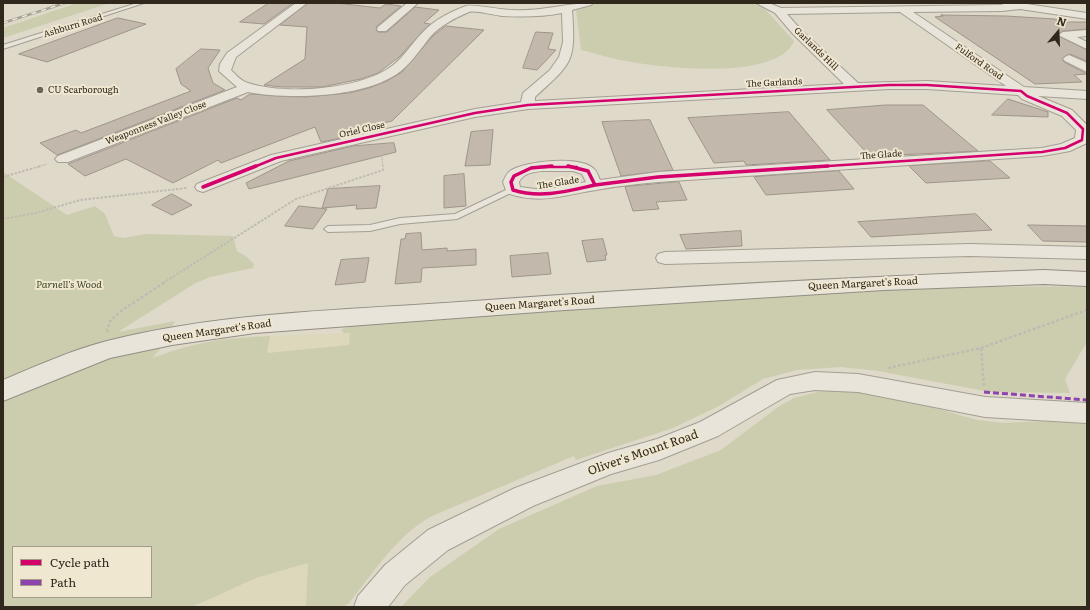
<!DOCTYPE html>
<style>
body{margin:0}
#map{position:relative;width:1090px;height:610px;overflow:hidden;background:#dfd9c9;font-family:Literata,serif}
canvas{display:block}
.frame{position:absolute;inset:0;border:4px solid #30271d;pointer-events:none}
.legend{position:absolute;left:12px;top:546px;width:140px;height:52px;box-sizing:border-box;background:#f0e7d0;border:1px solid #a39a88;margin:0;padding:5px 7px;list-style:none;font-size:12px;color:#30271d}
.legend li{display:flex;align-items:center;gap:8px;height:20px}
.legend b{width:20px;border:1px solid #a39a88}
.north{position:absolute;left:1038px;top:12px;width:40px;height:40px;-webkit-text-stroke:3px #f0e7d0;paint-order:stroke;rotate:19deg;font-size:11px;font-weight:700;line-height:16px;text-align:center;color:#30271d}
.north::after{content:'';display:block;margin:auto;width:14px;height:18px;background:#30271d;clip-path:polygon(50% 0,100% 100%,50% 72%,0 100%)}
</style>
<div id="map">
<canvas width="1090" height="610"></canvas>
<div class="frame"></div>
<ul class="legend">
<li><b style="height:5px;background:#d6006c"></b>Cycle path</li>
<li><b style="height:5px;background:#8e44ad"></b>Path</li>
</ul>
<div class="north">N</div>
</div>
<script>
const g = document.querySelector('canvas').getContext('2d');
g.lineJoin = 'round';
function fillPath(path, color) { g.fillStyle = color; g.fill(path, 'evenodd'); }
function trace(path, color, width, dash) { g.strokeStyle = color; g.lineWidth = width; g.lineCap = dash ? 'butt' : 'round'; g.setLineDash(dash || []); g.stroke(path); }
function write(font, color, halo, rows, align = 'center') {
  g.font = font + ' Literata,serif'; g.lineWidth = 4; g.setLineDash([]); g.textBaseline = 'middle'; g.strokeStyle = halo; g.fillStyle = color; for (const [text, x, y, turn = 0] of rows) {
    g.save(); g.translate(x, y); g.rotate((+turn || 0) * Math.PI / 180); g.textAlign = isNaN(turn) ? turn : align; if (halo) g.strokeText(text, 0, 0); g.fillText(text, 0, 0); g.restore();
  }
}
const farmland = new Path2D(`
 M 350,333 L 349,345 L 267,353 L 270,336 Z
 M 309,563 L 306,607 L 192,607 L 256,578 Z`);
const green = new Path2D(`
 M 77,3 L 110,3 L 3,38 L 3,28 Z
 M 594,3 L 751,3 L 764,8 L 794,41 C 778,81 661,68 626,61 C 611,59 596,53 581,50 L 576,10 Z
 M 3,172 L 67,215 L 95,206 L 105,214 L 114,236 L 123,238 L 146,234 L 233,236 L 237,251 L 247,257 L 254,264 L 253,268 L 210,277 L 194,284 L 118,332 L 175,321 L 162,347 L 152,358 C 196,342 224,338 270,336 L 267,353 L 349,345 L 350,333 L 344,333 L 341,330 L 344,328 L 352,326 C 484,316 615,306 747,298 C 860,291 973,285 1087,287 L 1087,342 L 1065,379 L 1070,393 L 990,392 L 878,371 L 841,367 L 797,370 L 763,379 L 719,406 L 673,428 L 576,460 L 574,456 L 432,516 C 397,535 374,572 349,603 L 343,607 L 306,607 L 308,563 L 256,578 L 192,607 L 3,607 ZM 13,547 L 151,547 L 151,597 L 13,597 Z
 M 825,390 L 867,392 L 897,397 L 977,420 L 1004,423 L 1063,420 L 1087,423 L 1087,607 L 401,607 L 430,577 L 499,529 L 597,486 L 656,475 L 721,450 L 778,407 L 794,398 Z`);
const building = new Path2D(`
 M 269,3 L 293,3 L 264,24 L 240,22 Z
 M 308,3 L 336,3 L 380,8 L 386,4 L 401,6 L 377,26 L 376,30 L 378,32 L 387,32 L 415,7 L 439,10 L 424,23 L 430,24 L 399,57 L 378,73 L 361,79 L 322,87 L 282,87 L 264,85 L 305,59 L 307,27 L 280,25 Z
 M 941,15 L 1006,16 L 1055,19 L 1061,22 L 1087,22 L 1087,29 L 1063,31 L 1057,35 L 1087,50 L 1087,61 L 1070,54 L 1062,59 L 1064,62 L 1087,74 L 1074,75 L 1082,82 L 1035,84 L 935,17 L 943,16 Z
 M 118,18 L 146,24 L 47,62 L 19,54 Z
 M 446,26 L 484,30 L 392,121 L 340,133 L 341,138 L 321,142 L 315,127 L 221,163 L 218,160 L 173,183 L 126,159 L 85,176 L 68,164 L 237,98 L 241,100 L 250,94 L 306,97 L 349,93 L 369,88 L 387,81 L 402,72 L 432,37 Z
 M 536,32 L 553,33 L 548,49 L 556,50 L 537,70 L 523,68 Z
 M 201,49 L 220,50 L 208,68 L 213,83 L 225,90 L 57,155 L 40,143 L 76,130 L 81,133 L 191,91 L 181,84 L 176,69 Z
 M 1008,99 L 1048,112 L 1048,117 L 992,115 Z
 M 886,105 L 923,105 L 978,151 L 898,155 L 894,152 L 867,153 L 827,110 Z
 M 789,112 L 830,160 L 746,165 L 744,161 L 714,163 L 688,118 Z
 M 650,120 L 673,170 L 621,176 L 602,122 Z
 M 493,130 L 490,165 L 465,166 L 471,132 Z
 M 394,143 L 396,152 L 249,189 L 246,183 L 289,161 L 353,146 Z
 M 990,161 L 1010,178 L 926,183 L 909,166 Z
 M 839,171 L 854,189 L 766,195 L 754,177 Z
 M 464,174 L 466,206 L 444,208 L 444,176 Z
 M 679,182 L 687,200 L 656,202 L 659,209 L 633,211 L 625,187 Z
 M 380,186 L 376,208 L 356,209 L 357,205 L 322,208 L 328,189 Z
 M 172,194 L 192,205 L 172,215 L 152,205 Z
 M 299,206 L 327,209 L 313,229 L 285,226 Z
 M 976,214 L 992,230 L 871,237 L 858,222 Z
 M 1028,225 L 1087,226 L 1087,242 L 1043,241 Z
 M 741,231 L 742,246 L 686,249 L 680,235 Z
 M 421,233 L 422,250 L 447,248 L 447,251 L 476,249 L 476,265 L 422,268 L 421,282 L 395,284 L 401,239 L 405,239 L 406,234 Z
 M 603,239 L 607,255 L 605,255 L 606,260 L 587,262 L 582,241 Z
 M 548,253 L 551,274 L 512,277 L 510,256 Z
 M 369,258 L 365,282 L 335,285 L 341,260 Z`);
const pathFar2 = new Path2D(`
 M 381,149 L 383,167
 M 37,167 L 47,164`);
const pathFar1 = new Path2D(`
 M 3,177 L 41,166
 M 3,219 L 36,213 L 80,200 L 187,188
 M 163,283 L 296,199 L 383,170 L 383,166`);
const path = new Path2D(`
 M 107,332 L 110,321 L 121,311 L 165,282
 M 981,348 L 984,386
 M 888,368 L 981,348 L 1087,310`);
const service = new Path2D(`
 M 137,3 L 144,3 L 3,49 L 3,45 Z
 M 510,188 L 513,188 L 517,190 L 457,219 L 400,224 L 370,231 L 328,232 L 324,229 L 328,226 L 370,225 L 400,218 L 455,214 Z`);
const minor = new Path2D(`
 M 296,3 L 307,3 L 236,57 L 231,70 C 236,75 241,81 248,83 C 285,95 360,90 392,66 C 404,57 412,43 423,32 C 434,20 450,12 466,6 C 472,4 502,10 512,10 C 539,12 566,3 593,3 L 591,5 L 572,10 C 576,63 572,63 535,97 L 535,101 L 844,84 L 793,34 L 775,13 L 756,3 L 769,3 L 781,8 L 1002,5 L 1003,3 L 1020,3 L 1087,13 L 1087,19 L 1020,9 L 1002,11 L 913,12 L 1024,87 L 1087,91 L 1087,99 L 1038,96 L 1072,110 L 1087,125 L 1087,143 L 1070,151 L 1042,156 L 658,182 C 637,184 617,186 596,190 C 563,195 541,205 507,193 L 503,182 C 505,178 506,174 510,171 C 524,161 581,155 594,169 C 597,171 598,176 600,180 L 658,172 L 1042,148 L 1061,144 L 1075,138 L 1076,130 L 1062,116 L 1022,99 L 1018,95 L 927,89 L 889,89 L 528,109 L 475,117 L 281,161 L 203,192 L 197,190 L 195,187 L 197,184 L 271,155 L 475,109 L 521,102 L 523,93 L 550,70 L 559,57 L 563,42 L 562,13 C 542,17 522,17 502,16 C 494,15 475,10 469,12 C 455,18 441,25 431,36 C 421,48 413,61 401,71 C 367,98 289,100 248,92 L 68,162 L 58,162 L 55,159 L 58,156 L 237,87 L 219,71 L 220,64 L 227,53 ZM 900,12 L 1006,86 L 927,81 L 858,83 L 801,30 L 787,14 ZM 542,171 L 573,171 L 582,174 L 586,182 L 543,190 L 520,187 L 519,182 C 523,173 534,172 542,171 Z
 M 407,3 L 418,3 L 386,31 L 378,31 L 377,29 L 378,27 Z
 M 1087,30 L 1087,36 L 1077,37 L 1087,42 L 1087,49 L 1058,35 L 1063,32 Z
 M 1069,55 L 1087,63 L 1087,72 L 1065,61 L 1063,59 L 1065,57 Z
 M 970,244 L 1087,247 L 1087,259 L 970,256 L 665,264 L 658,262 L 656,258 L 658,254 L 665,252 Z
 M 815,372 L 858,374 L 985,397 L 1087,403 L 1087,423 L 985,417 L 858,392 L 815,390 L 790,394 L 718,436 L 659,460 L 611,474 L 533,506 L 448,550 L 405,585 L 388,607 L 354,607 L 358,596 L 385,565 L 428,530 L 515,488 L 608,453 L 657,439 L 700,422 L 777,380 Z`);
const secondary = new Path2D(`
 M 1044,270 L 1087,272 L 1087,286 L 1044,284 L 884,290 L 565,310 L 255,333 L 172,345 L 110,358 L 3,401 L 3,380 C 36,366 72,350 107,341 C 225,311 353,310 474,301 C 664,287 854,277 1044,270 Z`);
const rail = new Path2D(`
 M 3,23 L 65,3`);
const quiet = new Path2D(`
 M 984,392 L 1087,400`);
const cyclewayFar1 = new Path2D(`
 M 254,167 L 276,158 L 475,113 L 528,105 L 889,85 L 927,85 L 1021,91 L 1027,96 L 1067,113 L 1083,129 L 1082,140 L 1065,148 L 1042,152 L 813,167
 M 540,167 L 577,167`);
const cycleway = new Path2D(`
 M 552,166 L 531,168 L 514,176 L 511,182 L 513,190 C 541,199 568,191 595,185
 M 568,166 L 588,171 L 595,185
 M 595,185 L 658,177 L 828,166
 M 203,187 L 256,166`);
const markers = [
 [40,90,4,"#6d6559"]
];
const farStreetnames = [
 ["Ashburn Road",73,26,-17],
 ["Garlands Hill",816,49,44],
 ["Fulford Road",979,62,35],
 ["The Garlands",774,83,-3],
 ["Weaponness Valley Close",156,123,-21],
 ["Oriel Close",362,130,-13],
 ["The Glade",881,155,-4],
 ["The Glade",558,183,-9]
];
const farPoinames = [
 ["CU Scarborough",48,90]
];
const streetNames = [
 ["Queen Margaret's Road",863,284,-3],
 ["Queen Margaret's Road",540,304,-4],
 ["Queen Margaret's Road",217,331,-8]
];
const parkNames = [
 ["Parnell's Wood",69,285]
];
const nearStreetnames = [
 ["Oliver's Mount Road",643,453,-19]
];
fillPath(farmland, '#ddd7bb');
fillPath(green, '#cccdae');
fillPath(building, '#c2b8ab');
trace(building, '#9e958a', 1);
trace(service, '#a49e93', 2);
trace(minor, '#a49e93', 2);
trace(secondary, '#938d83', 2);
trace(pathFar2, '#c0bbb2', 1.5, [1.5, 1]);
trace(pathFar1, '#c0bbb2', 2, [2.5, 1.5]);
trace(path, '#c0bbb2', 2.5, [3, 2]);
fillPath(service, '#e8e4da');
fillPath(minor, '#e8e4da');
fillPath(secondary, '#e8e4da');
trace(rail, '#a6a39b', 2.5);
trace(rail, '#f0e7d0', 1.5, [5]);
trace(quiet, '#8e44ad', 3, [6, 3]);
trace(cyclewayFar1, '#d6006c', 2.5);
trace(cycleway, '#d6006c', 3.5);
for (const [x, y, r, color] of markers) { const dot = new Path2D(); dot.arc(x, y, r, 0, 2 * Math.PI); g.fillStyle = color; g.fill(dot); trace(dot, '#f0e7d0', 1.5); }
write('9px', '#30271d', '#f0e7d0', farStreetnames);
write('9px', '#30271d', '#f0e7d0', farPoinames, 'left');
write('10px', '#30271d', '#f0e7d0', streetNames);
write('italic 10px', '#404a27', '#f0e7d0', parkNames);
write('12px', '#30271d', '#f0e7d0', nearStreetnames);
</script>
